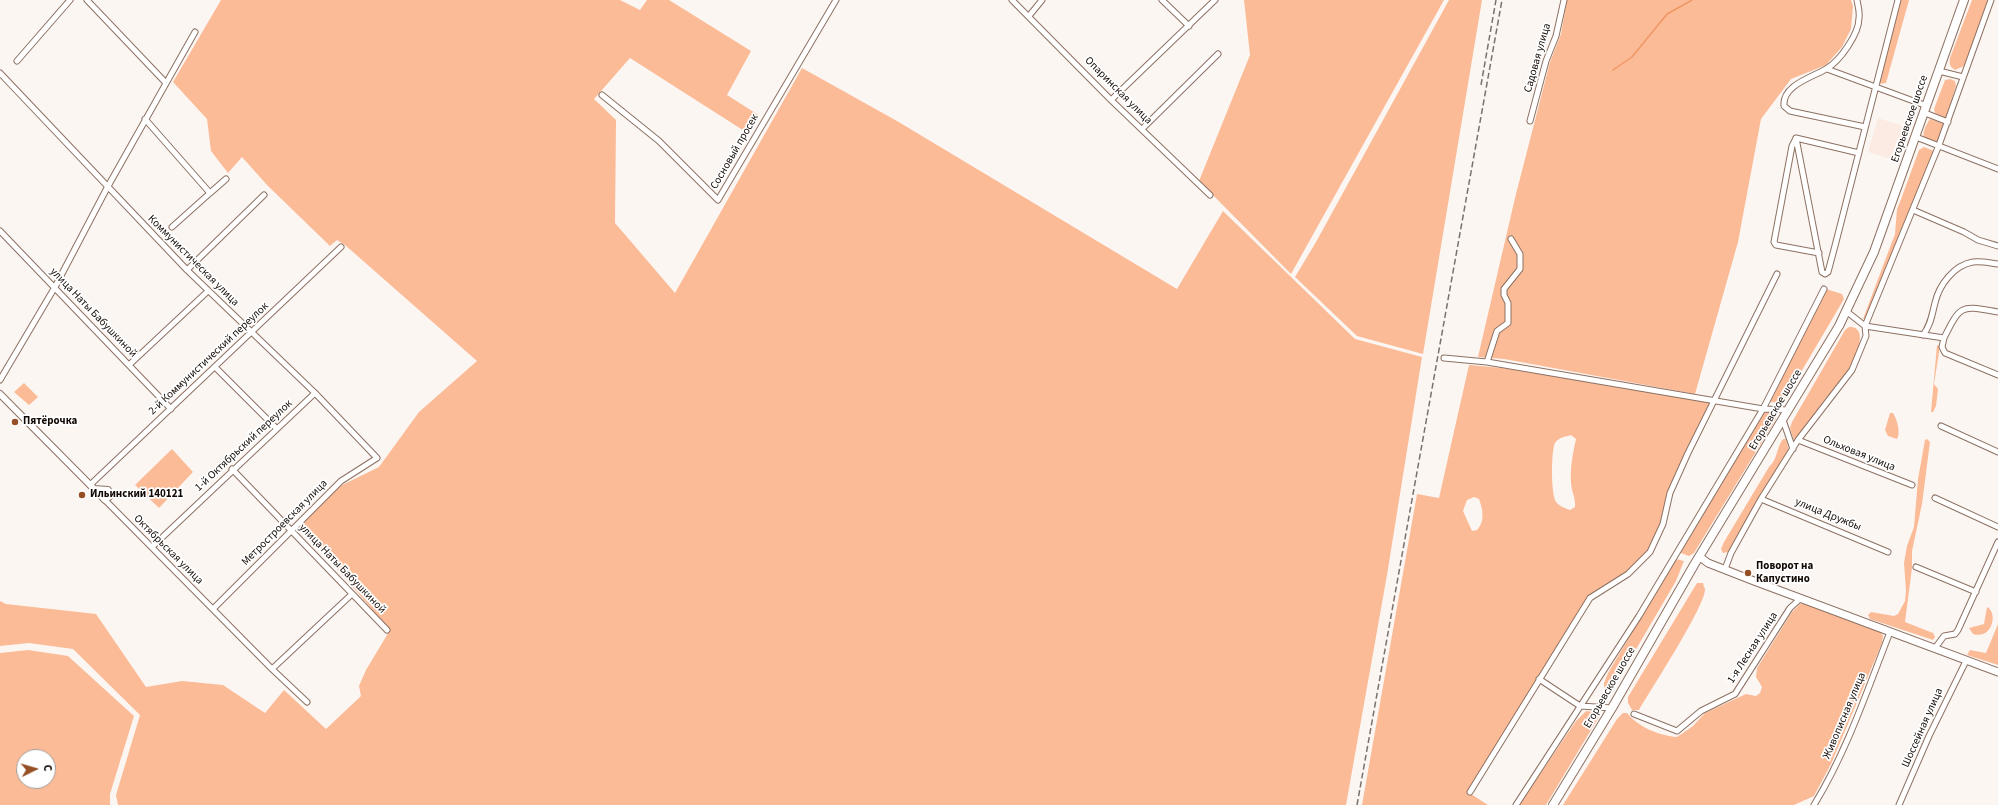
<!DOCTYPE html>
<meta charset="utf-8">
<style>
body{margin:0}
#map{position:relative;width:1998px;height:805px;overflow:hidden;background:#fcf6f3;font-family:"Source Sans 3",sans-serif}
canvas{display:block}
.north{position:absolute;left:16px;top:749px;width:40px;height:40px;box-sizing:border-box;background:#fff;border:1px solid #a19d9b;border-radius:50%;rotate:85deg;font-size:11px;font-weight:700;line-height:16px;text-align:center;color:#130a05}
.north::after{content:'';display:block;margin:auto;width:14px;height:18px;background:#955026;clip-path:polygon(50% 0,100% 100%,50% 72%,0 100%)}
</style>
<div id="map">
<canvas width="1998" height="805"></canvas>
<div class="north">С</div>
</div>
<script>
const g = document.querySelector('canvas').getContext('2d');
g.lineJoin = 'round';
function fillPath(path, color) { g.fillStyle = color; g.fill(path, 'evenodd'); }
function trace(path, color, width, dash) { g.strokeStyle = color; g.lineWidth = width; g.lineCap = dash ? 'butt' : 'round'; g.setLineDash(dash || []); g.stroke(path); }
function write(font, color, halo, rows, align = 'center') {
  g.font = font + ' "Source Sans 3",sans-serif'; g.lineWidth = 3.5; g.setLineDash([]); g.textBaseline = 'middle'; g.strokeStyle = halo; g.fillStyle = color; for (const [text, x, y, turn = 0] of rows) {
    g.save(); g.translate(x, y); g.rotate((+turn || 0) * Math.PI / 180); g.textAlign = isNaN(turn) ? turn : align; if (halo) g.strokeText(text, 0, 0); g.fillText(text, 0, 0); g.restore();
  }
}
const built = new Path2D(`
 M 1878,118 L 1906,127 L 1902,141 L 1897,139 L 1891,159 L 1868,152 Z`);
const green = new Path2D(`
 M 221,0 L 620,0 L 640,10 L 647,0 L 669,0 L 751,51 L 727,95 L 760,116 L 749,134 L 630,58 L 594,99 L 616,120 L 615,223 L 675,293 L 802,68 L 897,121 L 1177,289 L 1223,211 L 1355,339 L 1422,357 L 1387,575 L 1346,805 L 118,805 L 116,795 L 140,715 L 73,649 L 29,643 L 0,646 L 0,601 L 6,604 L 96,614 L 146,687 L 182,681 L 223,685 L 265,713 L 284,690 L 326,729 L 361,696 L 359,686 L 366,670 L 390,630 L 299,525 L 340,486 L 379,467 L 419,412 L 477,361 L 345,245 L 337,240 L 330,246 L 268,186 L 242,157 L 228,173 L 211,151 L 207,119 L 173,82 Z
 M 1244,0 L 1444,0 L 1291,274 L 1199,181 L 1250,55 Z
 M 1449,0 L 1482,0 L 1423,354 L 1357,336 L 1295,277 L 1316,242 Z
 M 1567,0 L 1851,0 L 1853,6 L 1851,29 L 1842,47 L 1826,65 L 1791,79 L 1761,119 L 1738,242 L 1695,394 L 1504,359 L 1478,357 L 1515,198 L 1550,62 L 1561,34 Z
 M 1900,0 L 1909,0 L 1886,83 L 1878,84 Z
 M 1972,0 L 1990,0 L 1964,66 L 1955,70 C 1950,67 1949,64 1950,58 Z
 M 1950,79 L 1955,81 L 1956,86 L 1946,117 L 1944,118 L 1935,113 L 1934,109 L 1945,80 Z
 M 1930,119 L 1942,123 L 1945,125 L 1939,140 L 1936,143 L 1924,139 C 1922,132 1926,125 1930,119 Z
 M 1924,147 L 1934,151 L 1865,319 L 1863,319 L 1895,234 L 1897,209 L 1900,202 L 1919,150 Z
 M 1826,289 L 1842,294 L 1844,299 L 1784,401 L 1780,403 L 1770,402 Z
 M 1849,327 C 1873,326 1851,369 1845,378 C 1840,385 1832,391 1826,398 C 1816,412 1806,427 1796,441 L 1794,441 L 1790,428 L 1792,422 L 1845,330 Z
 M 1937,345 L 1940,346 L 1934,384 L 1938,389 L 1936,406 L 1933,412 L 1931,412 Z
 M 1469,365 L 1502,368 L 1709,401 L 1711,404 L 1686,454 L 1662,523 L 1648,552 L 1627,573 L 1589,597 L 1468,792 L 1488,805 L 1362,805 L 1417,494 L 1439,498 ZM 1571,435 L 1576,439 C 1573,453 1570,467 1571,482 C 1571,491 1576,498 1575,507 L 1570,510 C 1564,508 1557,505 1555,500 C 1551,492 1551,450 1555,443 C 1559,437 1565,437 1571,435 ZM 1474,497 L 1479,499 C 1483,510 1485,521 1477,530 L 1472,531 L 1463,511 L 1467,500 Z
 M 24,383 L 38,397 L 29,405 L 14,392 Z
 M 1769,412 L 1775,414 L 1776,419 L 1708,530 L 1694,553 L 1689,556 L 1681,553 L 1680,549 L 1760,416 L 1764,413 Z
 M 1890,413 L 1893,413 C 1897,420 1901,432 1897,439 L 1888,436 L 1885,430 Z
 M 1783,439 L 1786,439 L 1789,451 L 1757,501 L 1728,552 L 1723,553 L 1721,549 L 1724,542 L 1769,467 C 1778,459 1776,448 1783,439 Z
 M 1927,439 L 1930,442 L 1922,504 L 1912,551 L 1912,568 L 1905,622 L 1933,633 L 1935,637 L 1933,640 L 1870,619 L 1868,615 L 1871,612 L 1894,616 L 1898,614 L 1905,601 L 1906,591 L 1904,563 L 1907,546 L 1914,527 L 1918,479 L 1925,440 Z
 M 172,449 L 193,472 L 159,508 L 135,485 Z
 M 1676,559 L 1684,561 L 1676,581 L 1614,687 L 1607,689 L 1604,687 L 1604,683 L 1608,673 Z
 M 1697,583 L 1703,583 C 1703,584 1705,589 1705,589 C 1706,605 1650,691 1639,710 L 1632,710 L 1628,703 L 1628,697 Z
 M 1800,604 L 1807,604 L 1880,631 L 1883,636 L 1882,643 L 1831,764 L 1814,796 L 1794,805 L 1563,805 L 1617,719 L 1623,713 L 1627,713 C 1638,727 1660,736 1677,737 L 1693,726 L 1705,713 L 1746,694 L 1756,696 L 1760,693 L 1762,687 L 1756,677 L 1757,668 L 1792,612 Z
 M 1987,607 C 1998,612 1993,640 1973,634 L 1969,628 L 1984,624 Z
 M 1998,624 L 1998,665 L 1967,655 L 1970,650 L 1986,653 Z
 M 28,650 L 68,656 L 134,716 L 110,794 L 110,805 L 0,805 L 0,653 ZM 24,757 L 48,757 L 48,781 L 24,781 Z
 M 1586,711 L 1594,712 L 1600,715 L 1546,805 L 1519,805 L 1576,721 Z`);
const stream = new Path2D(`
 M 1613,70 L 1632,57 L 1667,14 L 1692,0`);
const minor = new Path2D(`
 M 87,0 L 166,83
 M 1012,0 L 1111,100 L 1210,195
 M 1162,0 L 1189,26
 M 1857,0 C 1858,6 1860,12 1859,18 C 1859,34 1840,61 1826,69 C 1813,77 1782,85 1784,106 L 1790,111 L 1865,127
 M 1029,16 L 1042,0
 M 17,61 L 70,0
 M 1827,69 L 1927,106
 M 1939,71 L 1963,77
 M 0,73 L 187,270 L 315,393 L 377,458 L 341,481 L 213,609
 M 602,95 L 659,141 L 718,200 L 836,0
 M 1111,100 L 1215,0
 M 1925,113 L 1948,122
 M 145,119 L 210,193 L 226,179
 M 1530,121 L 1546,61 L 1556,36 L 1564,0
 M 1142,129 L 1218,54
 M 1916,137 L 1998,169
 M 1796,138 L 1822,272 L 1825,274 L 1828,272 L 1836,242 L 1898,0
 M 1913,210 L 1964,232 L 1978,240 L 1998,246
 M 172,227 L 210,193
 M 0,231 L 171,409
 M 1819,253 L 1776,245 L 1774,242 L 1792,146 L 1796,138 L 1859,153
 M 187,270 L 264,195
 M 1846,311 L 1865,326 L 1944,338 C 1961,303 1962,306 1998,312
 M 1923,335 C 1931,325 1932,314 1935,303 C 1939,285 1954,265 1973,262 C 1981,261 1990,263 1998,264
 M 1944,338 L 1942,347 L 1945,353 L 1998,375
 M 1444,358 L 1487,362 L 1763,409 L 1789,410
 M 1487,362 L 1497,331 L 1508,323 L 1508,303 L 1504,295 L 1504,289 L 1520,269 L 1520,254 L 1511,239
 M 129,365 L 208,291
 M 215,367 L 276,428
 M 0,380 L 55,287 L 107,188 L 195,32
 M 1783,420 L 1793,449
 M 1941,426 L 1998,452
 M 1798,440 L 1912,485
 M 232,469 L 387,630
 M 90,485 L 341,247
 M 1935,498 L 1998,527
 M 1761,499 L 1888,552
 M 105,500 L 272,669 L 307,702
 M 152,547 L 315,393
 M 1916,567 L 1976,592
 M 1725,569 L 1731,553 L 1761,499 L 1798,440 L 1852,370 L 1866,336 L 1865,326 L 1939,145 L 1991,0
 M 1935,648 L 1944,636 L 1955,634 L 1958,630 L 1998,542
 M 272,669 L 352,594
 M 1539,679 L 1580,706 L 1612,708
 M 1634,714 L 1677,731 L 1701,711 L 1735,694 L 1790,608 L 1801,598
 M 1470,792 L 1590,598 L 1628,574 L 1650,552 L 1663,524 L 1670,493 L 1688,453 L 1777,274
 M 1516,805 L 1639,616 L 1763,409 L 1824,289
 M 1814,805 C 1847,751 1867,691 1890,632
 M 1899,805 L 1929,736 L 1966,661`);
const tertiary = new Path2D(`
 M 0,394 L 105,500 L 110,496 L 108,490 L 94,489`);
const secondary = new Path2D(`
 M 1700,557 L 1708,563 L 1754,581 L 1998,672`);
const primary = new Path2D(`
 M 1553,805 L 1612,708 L 1694,565 L 1839,326 L 1874,252 L 1964,0`);
const rail = new Path2D(`
 M 1481,85 L 1496,0
 M 1357,805 L 1502,0`);
const markers = [
 [15,422,4,"#955026"],
 [82,495,4,"#955026"],
 [1748,573,4,"#955026"]
];
const streetNames = [
 ["Садовая улица",1538,58,-74],
 ["Опаринская улица",1118,91,45],
 ["Егорьевское шоссе",1910,119,-71],
 ["Сосновый просек",735,152,-60],
 ["Коммунистическая улица",193,261,45],
 ["улица Наты Бабушкиной",93,313,46],
 ["2-й Коммунистический переулок",209,359,-43],
 ["Егорьевское шоссе",1776,410,-59],
 ["1-й Октябрьский переулок",244,446,-43],
 ["Ольховая улица",1859,454,22],
 ["улица Дружбы",1828,515,22],
 ["Метростроевская улица",285,523,-45],
 ["Октябрьская улица",168,550,45],
 ["улица Наты Бабушкиной",342,569,46],
 ["1-я Лесная улица",1753,648,-57],
 ["Егорьевское шоссе",1610,688,-60],
 ["Живописная улица",1845,716,-67],
 ["Шоссейная улица",1923,728,-66]
];
const poiNames = [
 ["Пятёрочка",23,422],
 ["Ильинский 140121",90,495],
 ["Поворот на",1756,567],
 ["Капустино",1756,580]
];
fillPath(built, '#fbebe3');
fillPath(green, '#fcbb97');
trace(stream, '#f09764', 1.5);
trace(minor, '#8c7162', 7);
trace(tertiary, '#8c7162', 8);
trace(secondary, '#8c7162', 9);
trace(primary, '#8c7162', 10);
trace(minor, '#fff', 5);
trace(tertiary, '#fff', 6);
trace(secondary, '#fff', 7);
trace(primary, '#fff', 8);
trace(rail, '#78716d', 1.5, [6, 3]);
for (const [x, y, r, color] of markers) { const dot = new Path2D(); dot.arc(x, y, r, 0, 2 * Math.PI); g.fillStyle = color; g.fill(dot); trace(dot, '#fff', 1.5); }
write('11px', '#130a05', '#fff', streetNames);
write('bold 11px', '#130a05', '#fff', poiNames, 'left');
</script>
